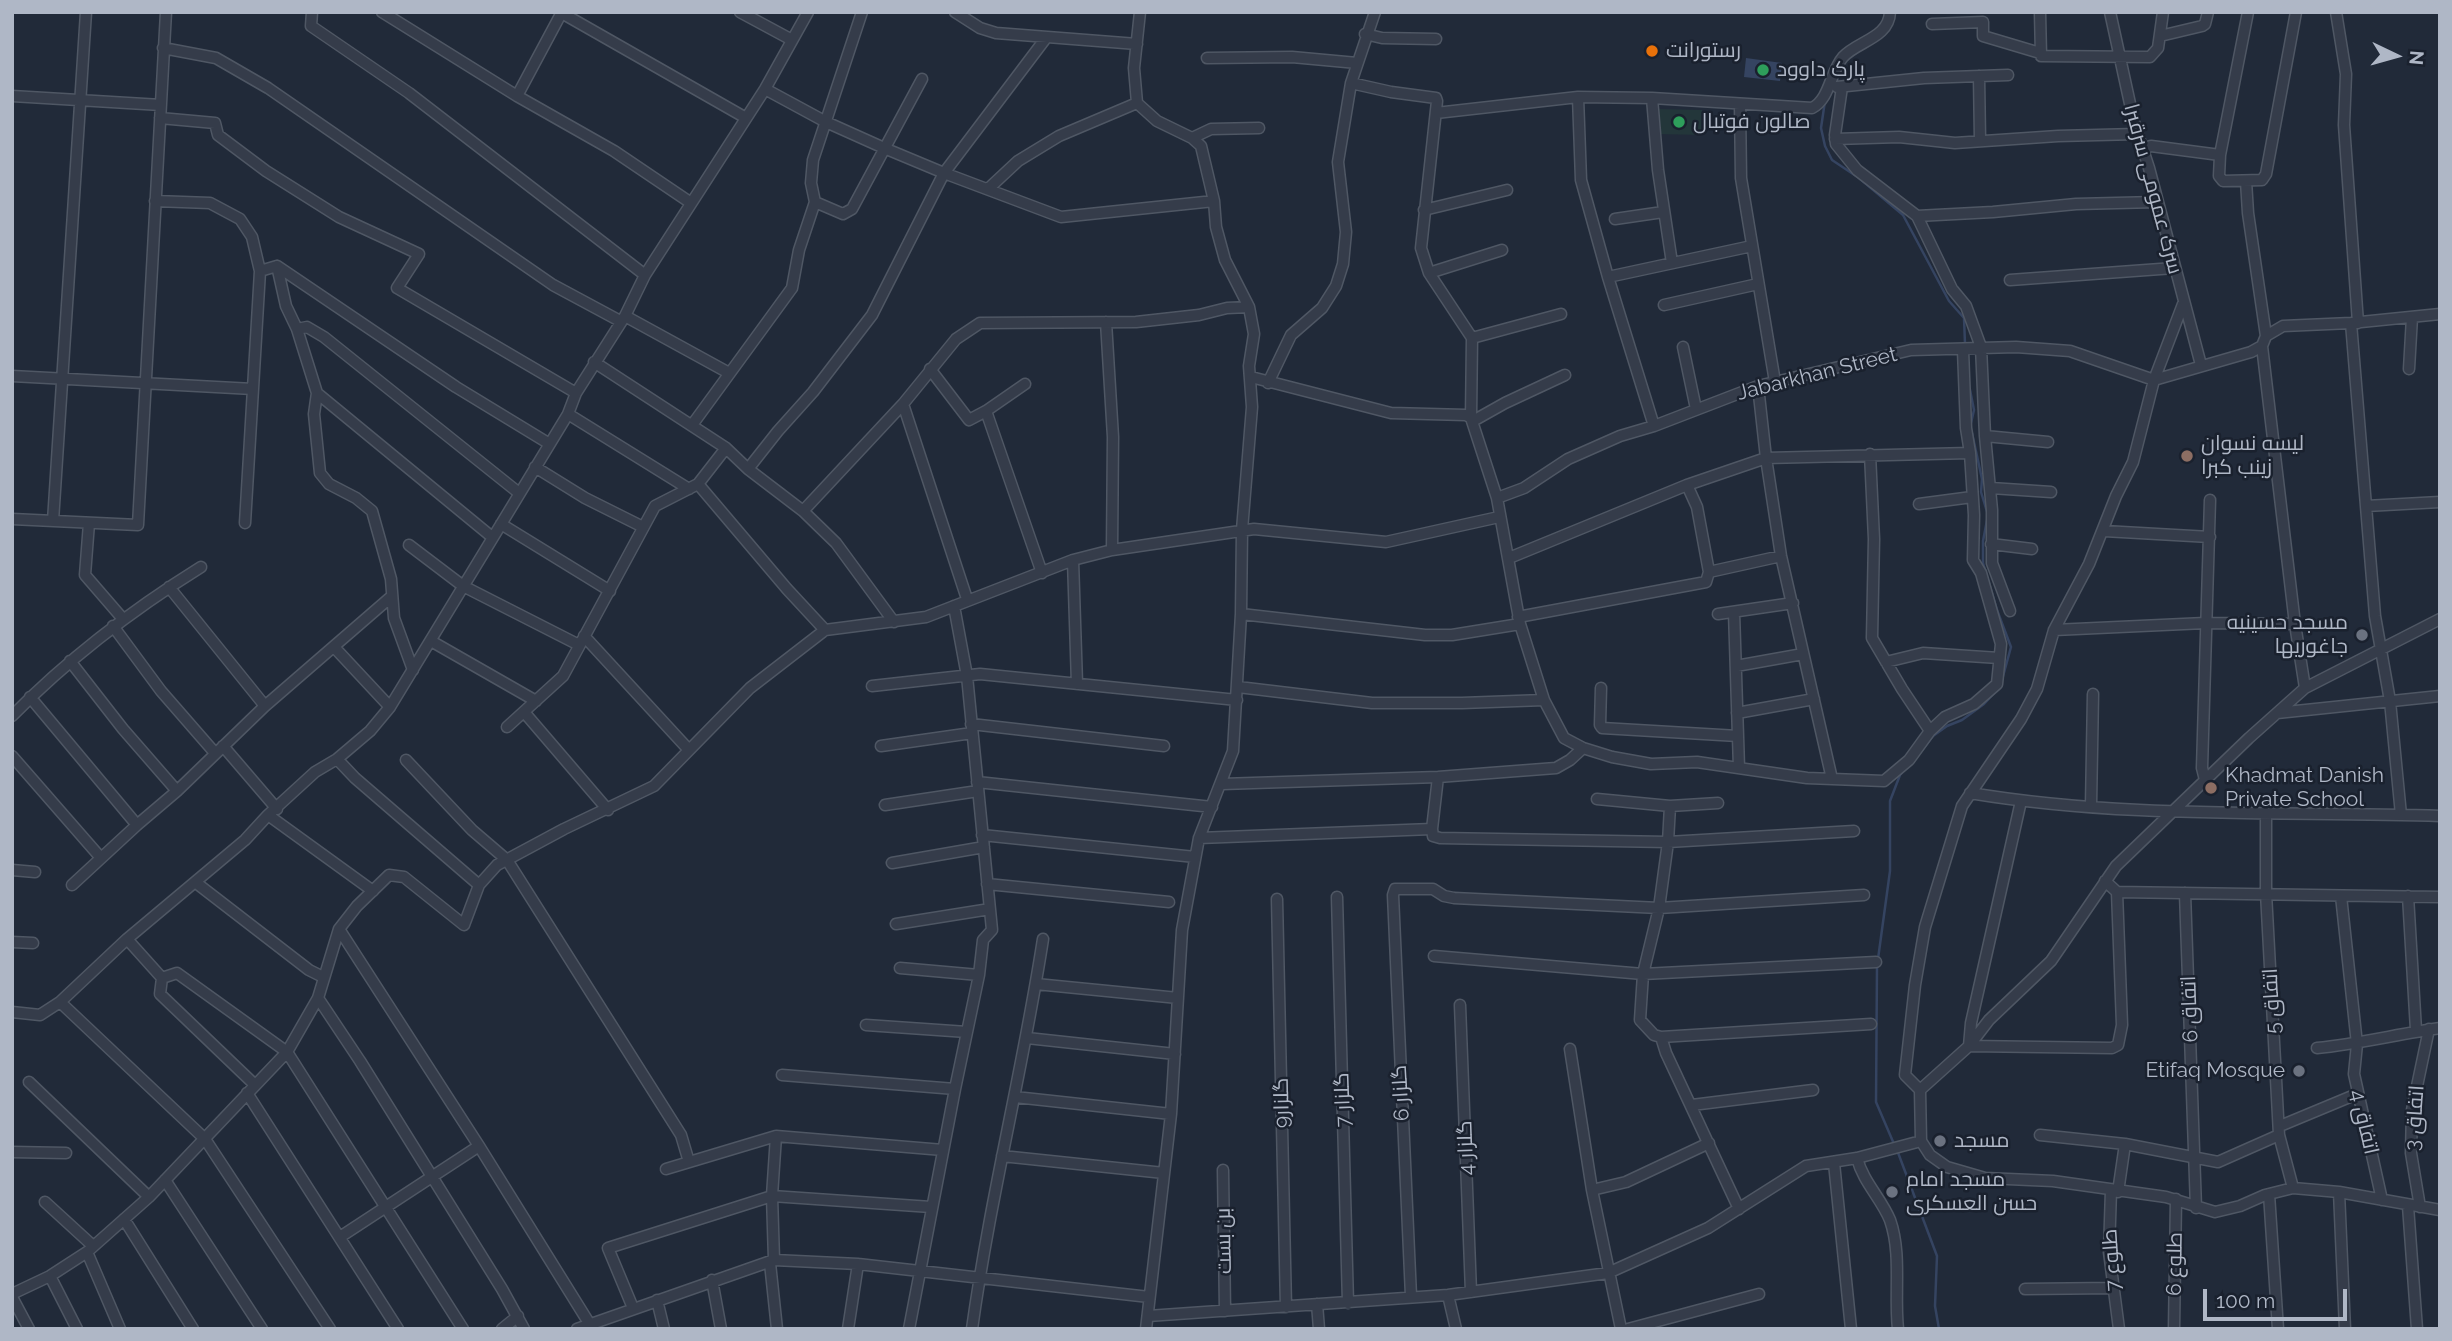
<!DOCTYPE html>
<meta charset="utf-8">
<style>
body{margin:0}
#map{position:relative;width:2452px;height:1341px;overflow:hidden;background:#212a39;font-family:Raleway,sans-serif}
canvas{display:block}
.frame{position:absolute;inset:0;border:14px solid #afb7c6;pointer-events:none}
.north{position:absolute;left:2361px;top:21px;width:70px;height:70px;-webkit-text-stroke:5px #1a212e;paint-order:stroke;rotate:95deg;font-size:19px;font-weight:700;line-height:28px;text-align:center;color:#afb7c6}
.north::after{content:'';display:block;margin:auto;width:24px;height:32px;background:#afb7c6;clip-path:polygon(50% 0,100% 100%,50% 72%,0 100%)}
.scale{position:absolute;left:2203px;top:1289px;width:144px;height:32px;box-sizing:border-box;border:4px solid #afb7c6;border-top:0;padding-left:9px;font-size:21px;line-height:24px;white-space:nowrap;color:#afb7c6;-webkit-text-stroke:5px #1a212e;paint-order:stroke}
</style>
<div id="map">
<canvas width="2452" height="1341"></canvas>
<div class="frame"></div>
<div class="north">N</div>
<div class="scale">100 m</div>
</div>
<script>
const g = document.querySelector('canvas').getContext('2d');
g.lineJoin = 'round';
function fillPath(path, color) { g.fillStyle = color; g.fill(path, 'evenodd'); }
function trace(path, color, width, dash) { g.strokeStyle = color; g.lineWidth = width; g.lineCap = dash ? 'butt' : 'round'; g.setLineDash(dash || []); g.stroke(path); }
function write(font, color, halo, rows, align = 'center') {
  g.font = font + ' Raleway,Cairo,sans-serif'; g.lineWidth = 5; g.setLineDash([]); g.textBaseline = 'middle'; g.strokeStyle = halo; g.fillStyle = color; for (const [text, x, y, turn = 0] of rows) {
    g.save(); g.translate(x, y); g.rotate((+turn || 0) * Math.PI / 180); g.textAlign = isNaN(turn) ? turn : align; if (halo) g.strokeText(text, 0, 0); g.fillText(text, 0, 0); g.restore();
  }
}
const green = new Path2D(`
 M 1656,109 L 1702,110 L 1702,135 L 1655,134 Z`);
const water = new Path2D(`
 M 1746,58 L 1782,63 L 1780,81 L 1744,77 Z`);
const stream = new Path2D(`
 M 1825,101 L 1821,128 L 1825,146 L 1832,160 L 1859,178 L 1903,215 L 1949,301 L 1964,318 L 1965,344
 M 1969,385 L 1974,410 L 1971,423
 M 1972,433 L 1982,479 L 1981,492 L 1988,515 L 1983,541 L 1983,563 L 1997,610 L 2011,647 L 2002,680
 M 1920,753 L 1933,736 L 1947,726 L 1962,720 L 1984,704 L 1998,689
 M 1878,959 L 1890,871 L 1890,801 L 1900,775 L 1906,768
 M 1877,966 L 1876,1102 L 1894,1144
 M 1897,1150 L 1937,1256 L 1935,1306 L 1939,1329`);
const minor = new Path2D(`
 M 312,12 L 311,26 L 409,93 L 645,275
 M 382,12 L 517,96 L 614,151 L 691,203
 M 560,12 L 746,118
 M 740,12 L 792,40
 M 955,12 L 980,28 L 996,33 L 1137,44
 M 1140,12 L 1134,68 L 1137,103 L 1157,121 L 1192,138 L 1201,146 L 1214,201 L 1216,227 L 1225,260 L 1249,307 L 1254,334 L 1249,366 L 1252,407 L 1242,530 L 1241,614 L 1233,751 L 1199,838 L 1182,930 L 1171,1114 L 1146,1329
 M 2040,12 L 2041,56 L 2150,57 L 2158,48 L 2163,12
 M 2110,12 L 2134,122 L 2149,168 L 2201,365
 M 2248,12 L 2220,155 L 2219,176 L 2223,181 L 2262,180 L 2266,174 L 2296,12
 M 2336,12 L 2346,74 L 2344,125 L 2358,323
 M 1932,24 L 1983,22 L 1983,36 L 2040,53
 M 1365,34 L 1382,38 L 1436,39
 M 2160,36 L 2202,26 L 2205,24 L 2208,12
 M 163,48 L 216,58 L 268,88 L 553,285 L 620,321
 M 1207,58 L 1292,57 L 1357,63
 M 1979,76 L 1980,140
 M 1351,83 L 1391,92 L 1436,98 L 1437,101 L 1421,248 L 1429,273 L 1472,338 L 1471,418
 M 1837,87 L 1924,78 L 2008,75
 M 1842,87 L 1835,135 L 1836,144 L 1857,170 L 1917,216 L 1952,289 L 1966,306 L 1981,347 L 1985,436 L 1992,510 L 1992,563 L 2010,611
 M 765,89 L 826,122 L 884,148 L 944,173 L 1061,217 L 1214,201
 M 12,96 L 161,105
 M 517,96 L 562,12
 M 1578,97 L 1581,180 L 1608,277 L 1654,426
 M 1652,98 L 1658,170 L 1672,263
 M 1740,105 L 1741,178 L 1775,382
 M 1436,113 L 1578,97 L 1652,98 L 1812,108 C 1830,99 1830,72 1843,57 C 1858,41 1889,38 1890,12
 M 160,118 L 215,123 L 218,135 L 266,171 L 339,217 L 419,254 L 397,288 L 576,393
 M 1192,138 L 1211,129 L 1259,128
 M 1835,139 L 1899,137 L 1955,143 L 2058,136 L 2137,134
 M 2142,149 L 2151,146 L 2220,155
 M 988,189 L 1018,161 L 1059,136 L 1137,103
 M 155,201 L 210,203 L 240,219 L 252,237 L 260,271 L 245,523
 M 815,202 L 843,214 L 852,209 L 922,79
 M 1424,210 L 1507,190
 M 1917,216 L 1993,212 L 2076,204 L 2157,202
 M 1615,219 L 1663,212
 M 277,266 L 286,306 L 297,329 L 317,393 L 314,414 L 320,473 L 329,484 L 356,498 L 372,511 L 391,579 L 394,618 L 413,670
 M 260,271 L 277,266 L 456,387 L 548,443
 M 1429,273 L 1502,250
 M 1608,277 L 1752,246
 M 2010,280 L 2174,268
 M 1664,305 L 1758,284
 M 625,316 L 729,373
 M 1106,322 L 1113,437 L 1112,550
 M 2351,323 L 2375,616 L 2390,701 L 2401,815
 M 297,329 L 307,327 L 324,337 L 519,493
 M 2266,336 L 2283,326 L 2351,323 L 2440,314
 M 1472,338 L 1561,314
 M 2262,346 L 2295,624 L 2305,688
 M 1683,347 L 1696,409
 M 594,362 L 726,448 L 748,469 L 803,511 L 836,543 L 894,622
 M 930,369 L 969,420 L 986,411 L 1025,384
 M 2409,369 L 2412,317
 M 12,376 L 253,389
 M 1251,377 L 1391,413 L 1466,415 L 1471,418 L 1497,498 L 1520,624 L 1544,700 L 1564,738 L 1583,748 L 1612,757 L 1651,764 L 1697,762 L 1807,778 L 1884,781 L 1909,760 L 1930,731 L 1945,717 L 1974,704 L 1997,684 L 2001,644 L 1981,573 L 1973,560 L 1974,515 L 1970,453 L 1966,428 L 1963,350
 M 2154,380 L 2251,352 L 2262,346 L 2266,336 L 2248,213 L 2246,181
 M 1268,383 L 1291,335 L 1322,308 L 1336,286 L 1343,264 L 1346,232 L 1338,162 L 1351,83 L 1375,12
 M 1758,386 L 1766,458 L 1781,556 L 1832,779
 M 317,393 L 492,537
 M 903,404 L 967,599
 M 986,411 L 1042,573
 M 568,414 L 689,489
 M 1473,421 L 1505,403 L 1565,375
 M 692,425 L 792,288 L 799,250 L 815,202 L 811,183 L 813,160 L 862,12
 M 1985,436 L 2048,442
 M 1870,454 L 1874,539 L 1872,638 L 1902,689 L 1930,731
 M 535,467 L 585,498 L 643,527
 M 748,469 L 778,431 L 813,392 L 872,315 L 944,173 L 1046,38
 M 698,484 L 787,589 L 825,630
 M 1991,488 L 2051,492
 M 1497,498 L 1524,488 L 1568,459 L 1620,436 L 1654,426 L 1758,386 L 1911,350 L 2016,347 L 2070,351 L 2154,380
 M 1919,504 L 1972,497
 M 2366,506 L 2440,502
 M 803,511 L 903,404 L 956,339 L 980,323 L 1136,322 L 1199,315 L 1227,308 L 1249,307
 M 12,519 L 138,525 L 166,12
 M 53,521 L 86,12
 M 89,523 L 85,575 L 123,619
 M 501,524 L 610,591
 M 2104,531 L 2210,537
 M 1991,544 L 2032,549
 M 409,545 L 463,586 L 579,645
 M 1509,558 L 1687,485 L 1766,458 L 1970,453
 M 1073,560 L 1077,684
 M 1709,572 L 1781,556
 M 169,587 L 265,706
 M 1734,612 L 1739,768
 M 1241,614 L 1425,635 L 1452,635 L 1520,624
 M 1718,614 L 1793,603
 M 1518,617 L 1706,582 L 1709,572 L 1697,507 L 1687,485
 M 113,626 L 161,691 L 215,753
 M 2054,630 L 2205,623 L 2295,624
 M 584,636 L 689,750
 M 431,641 L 536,701
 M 334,647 L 390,707
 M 70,661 L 123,729 L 177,791
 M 1886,662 L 1923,653 L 1999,658
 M 1736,666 L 1803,654
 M 872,686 L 980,674 L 1237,700
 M 1238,687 L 1372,703 L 1462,703 L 1544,700
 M 1601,688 L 1600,725 L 1602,728 L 1738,736
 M 30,697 L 137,825
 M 524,712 L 608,810
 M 1737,713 L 1814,699
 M 2277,713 L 2440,696
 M 12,716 C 69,658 132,610 201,567
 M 971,724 L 1164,746
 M 507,727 L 563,676 L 655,506 L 698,484 L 726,448
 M 223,746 L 277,809
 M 881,746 L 972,733
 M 12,756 L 101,858
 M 337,759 L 355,778 L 479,885
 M 406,760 L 472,830 L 507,860 L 681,1135 L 689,1162
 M 1438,777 L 1432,829 L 1433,836 L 1440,838 L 1668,842 L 1854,831
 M 2205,780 L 2202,768 L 2210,500
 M 977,782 L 1212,807
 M 1222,784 L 1438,777 L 1556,768 L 1570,760 L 1583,748
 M 1970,793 C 2125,819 2284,811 2440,816
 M 1597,799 L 1670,806 L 1718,803
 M 2021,801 L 1971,1023 L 1969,1046 L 2112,1048 L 2118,1045 L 2122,1025 L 2117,892
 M 885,805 L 978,791
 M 1670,806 L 1668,842 L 1659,908 L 1643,974 L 1640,1020 L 1654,1035 L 1661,1037 L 1666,1053 L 1739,1209
 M 2091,806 L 2093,694
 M 2266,813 L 2266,893 L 2279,1135 L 2293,1188
 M 268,815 L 373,891
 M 982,835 L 1195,857
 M 1199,838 L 1432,829
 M 892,863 L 984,847
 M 12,870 L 35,872
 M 2105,881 L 2117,892 L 2440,897
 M 195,882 L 309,970 L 323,977
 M 987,884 L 1169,902
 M 72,885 L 137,825 L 177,791 L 265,706 L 392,596
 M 2185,893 L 2196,1208
 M 2341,896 L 2357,1044 L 2354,1074 L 2382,1200
 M 2408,896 L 2416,1030
 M 1337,897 L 1348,1303
 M 1277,899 L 1286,1307
 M 896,924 L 990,909
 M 339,929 L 479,1146 L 589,1323
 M 127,939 L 162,978 L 160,994 L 255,1085
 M 12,942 L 33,943
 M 1434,956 L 1643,974 L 1876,962
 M 900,968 L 979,975
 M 162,978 L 177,973 L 287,1052 L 463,1329
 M 1036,984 L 1178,998
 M 318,998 L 360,1061 L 502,1289 L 524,1329
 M 60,1002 L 205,1139 L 330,1329
 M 1460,1005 L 1471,1292
 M 12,1012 L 40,1015 L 60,1002 L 127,939 L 245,840 L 268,815 L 315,772 L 337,759 L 370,731 L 390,707 L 568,414 L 576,393 L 625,316 L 645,275 L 765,89 L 808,12
 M 866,1025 L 967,1032
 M 1661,1037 L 1871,1024
 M 1027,1038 L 1175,1054
 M 2317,1048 C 2358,1044 2398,1034 2440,1028
 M 1570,1049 L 1592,1190 L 1621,1329
 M 782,1075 L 955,1089
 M 29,1082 L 149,1197
 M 1920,1090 L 1969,1046 L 1989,1020 L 2051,961 L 2116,866 L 2249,738 L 2305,688 L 2440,619
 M 247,1093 L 398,1329
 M 1015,1097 L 1171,1114
 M 1692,1105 L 1813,1090
 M 2280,1126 L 2357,1094
 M 2040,1135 L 2125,1144 L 2218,1162 L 2279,1135
 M 1921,1141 L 1920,1090 L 1905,1075 L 1915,985 L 1925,927 L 1962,806 L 2021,719 L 2037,689 L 2054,630 L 2089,564 L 2116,496 L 2133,462 L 2154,380 L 2183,304
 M 1921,1141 L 1930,1155 L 1947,1167 L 1985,1178 L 2053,1181 L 2166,1197 L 2215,1212 L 2240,1206 L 2265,1195 L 2293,1188 L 2339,1192 L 2440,1210
 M 12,1152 L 66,1153
 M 1002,1156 L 1164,1173
 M 1857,1158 C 1863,1182 1881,1198 1890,1220 C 1902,1254 1894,1294 1898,1329
 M 1834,1163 L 1851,1329
 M 666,1169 L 776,1136 L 943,1150
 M 1223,1170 L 1225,1311
 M 165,1180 L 262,1329
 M 1592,1190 L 1626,1182 L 1709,1143
 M 2111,1190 L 2109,1252 L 2119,1329
 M 2118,1192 L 2125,1144
 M 2339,1192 L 2345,1329
 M 2269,1194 L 2278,1329
 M 45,1202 L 92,1245
 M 2408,1206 L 2417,1329
 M 2420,1207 L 2411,1153 L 2412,1110 L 2429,1029
 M 124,1219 L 193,1329
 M 340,1237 L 479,1146
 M 87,1252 L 120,1329
 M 774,1260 L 772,1196 L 776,1136
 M 770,1263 L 777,1329
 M 50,1276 L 77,1329
 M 712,1280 L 721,1329
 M 2025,1289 L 2113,1288
 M 12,1294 L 50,1276 L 87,1252 L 149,1197 L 287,1052 L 318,998 L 339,929 L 357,906 L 389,875 L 404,877 L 464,925 L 479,885 L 497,865 L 564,829 L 654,786 L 750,688 L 825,630 L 926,617 L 1073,560 L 1112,550 L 1254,529 L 1386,542 L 1499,517
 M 1448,1295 L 1456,1329
 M 1411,1296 L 1393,895 L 1395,889 L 1433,889 L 1444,896 L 1454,898 L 1659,908 L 1864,895
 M 12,1297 L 29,1329
 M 657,1300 L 664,1329
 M 1317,1304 L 1319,1329
 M 633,1308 L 608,1248 L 772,1196 L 931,1207
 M 1148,1316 L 1448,1295 L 1608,1273 L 1708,1228 L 1806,1166 L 1857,1158 L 1921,1141
 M 502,1329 L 518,1316
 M 577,1329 L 774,1260 L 858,1264 L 1149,1297
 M 848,1329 L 858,1264
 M 909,1329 L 955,1089 L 979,975 L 983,940 L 992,930 L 967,676 L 954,606
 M 972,1329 C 990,1198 1023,1069 1043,939
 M 1628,1329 L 1759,1294
 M 2174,1329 L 2176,1199`);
const markers = [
 [1652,51,7,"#e8710a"],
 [1763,70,7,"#2e9e5b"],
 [1679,122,7,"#2e9e5b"],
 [2187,456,7,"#8d6e63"],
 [2362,635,7,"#6b7280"],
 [2211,788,7,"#8d6e63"],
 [2299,1071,7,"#6b7280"],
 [1940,1141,7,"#6b7280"],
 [1892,1192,7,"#6b7280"]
];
const poiNames = [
 ["رستورانت",1666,51],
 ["پارک داوود",1777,70],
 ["صالون فوتبال",1693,122],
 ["لیسه نسوان",2201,444],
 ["زینب کبرا",2201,468],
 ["مسجد حسینیه",2348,623,"right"],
 ["جاغوریها",2348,647,"right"],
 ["Khadmat Danish",2225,776],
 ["Private School",2225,800],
 ["Etifaq Mosque",2285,1071,"right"],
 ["مسجد",1954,1141],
 ["مسجد امام",1906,1180],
 ["حسن العسکری",1906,1204]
];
const streetNames = [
 ["سرک عمومی سرقبرا",2153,189,75],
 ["Jabarkhan Street",1817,374,-14],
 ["اتفاق 5",2272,1001,-93],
 ["اتفاق 6",2190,1009,-92],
 ["گلزار 6",1401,1093,-93],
 ["گلزار 7",1343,1100,-92],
 ["گلزار9",1282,1103,-91],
 ["اتفاق 3",2415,1118,-86],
 ["اتفاق 4",2364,1122,77],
 ["گلزار 4",1466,1148,-92],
 ["بن بست",1224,1241,-91],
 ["طلوع 7",2112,1260,-94],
 ["طلوع 6",2175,1264,-89]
];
fillPath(green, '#23363a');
fillPath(water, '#354461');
trace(stream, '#354461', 2.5);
trace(minor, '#4f5764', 13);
trace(minor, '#353c4a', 10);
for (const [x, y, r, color] of markers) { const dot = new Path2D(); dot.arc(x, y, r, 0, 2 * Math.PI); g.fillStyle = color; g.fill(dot); trace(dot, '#1a212e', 2.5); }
write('21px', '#afb7c6', '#1a212e', poiNames, 'left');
write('21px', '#afb7c6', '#1a212e', streetNames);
</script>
